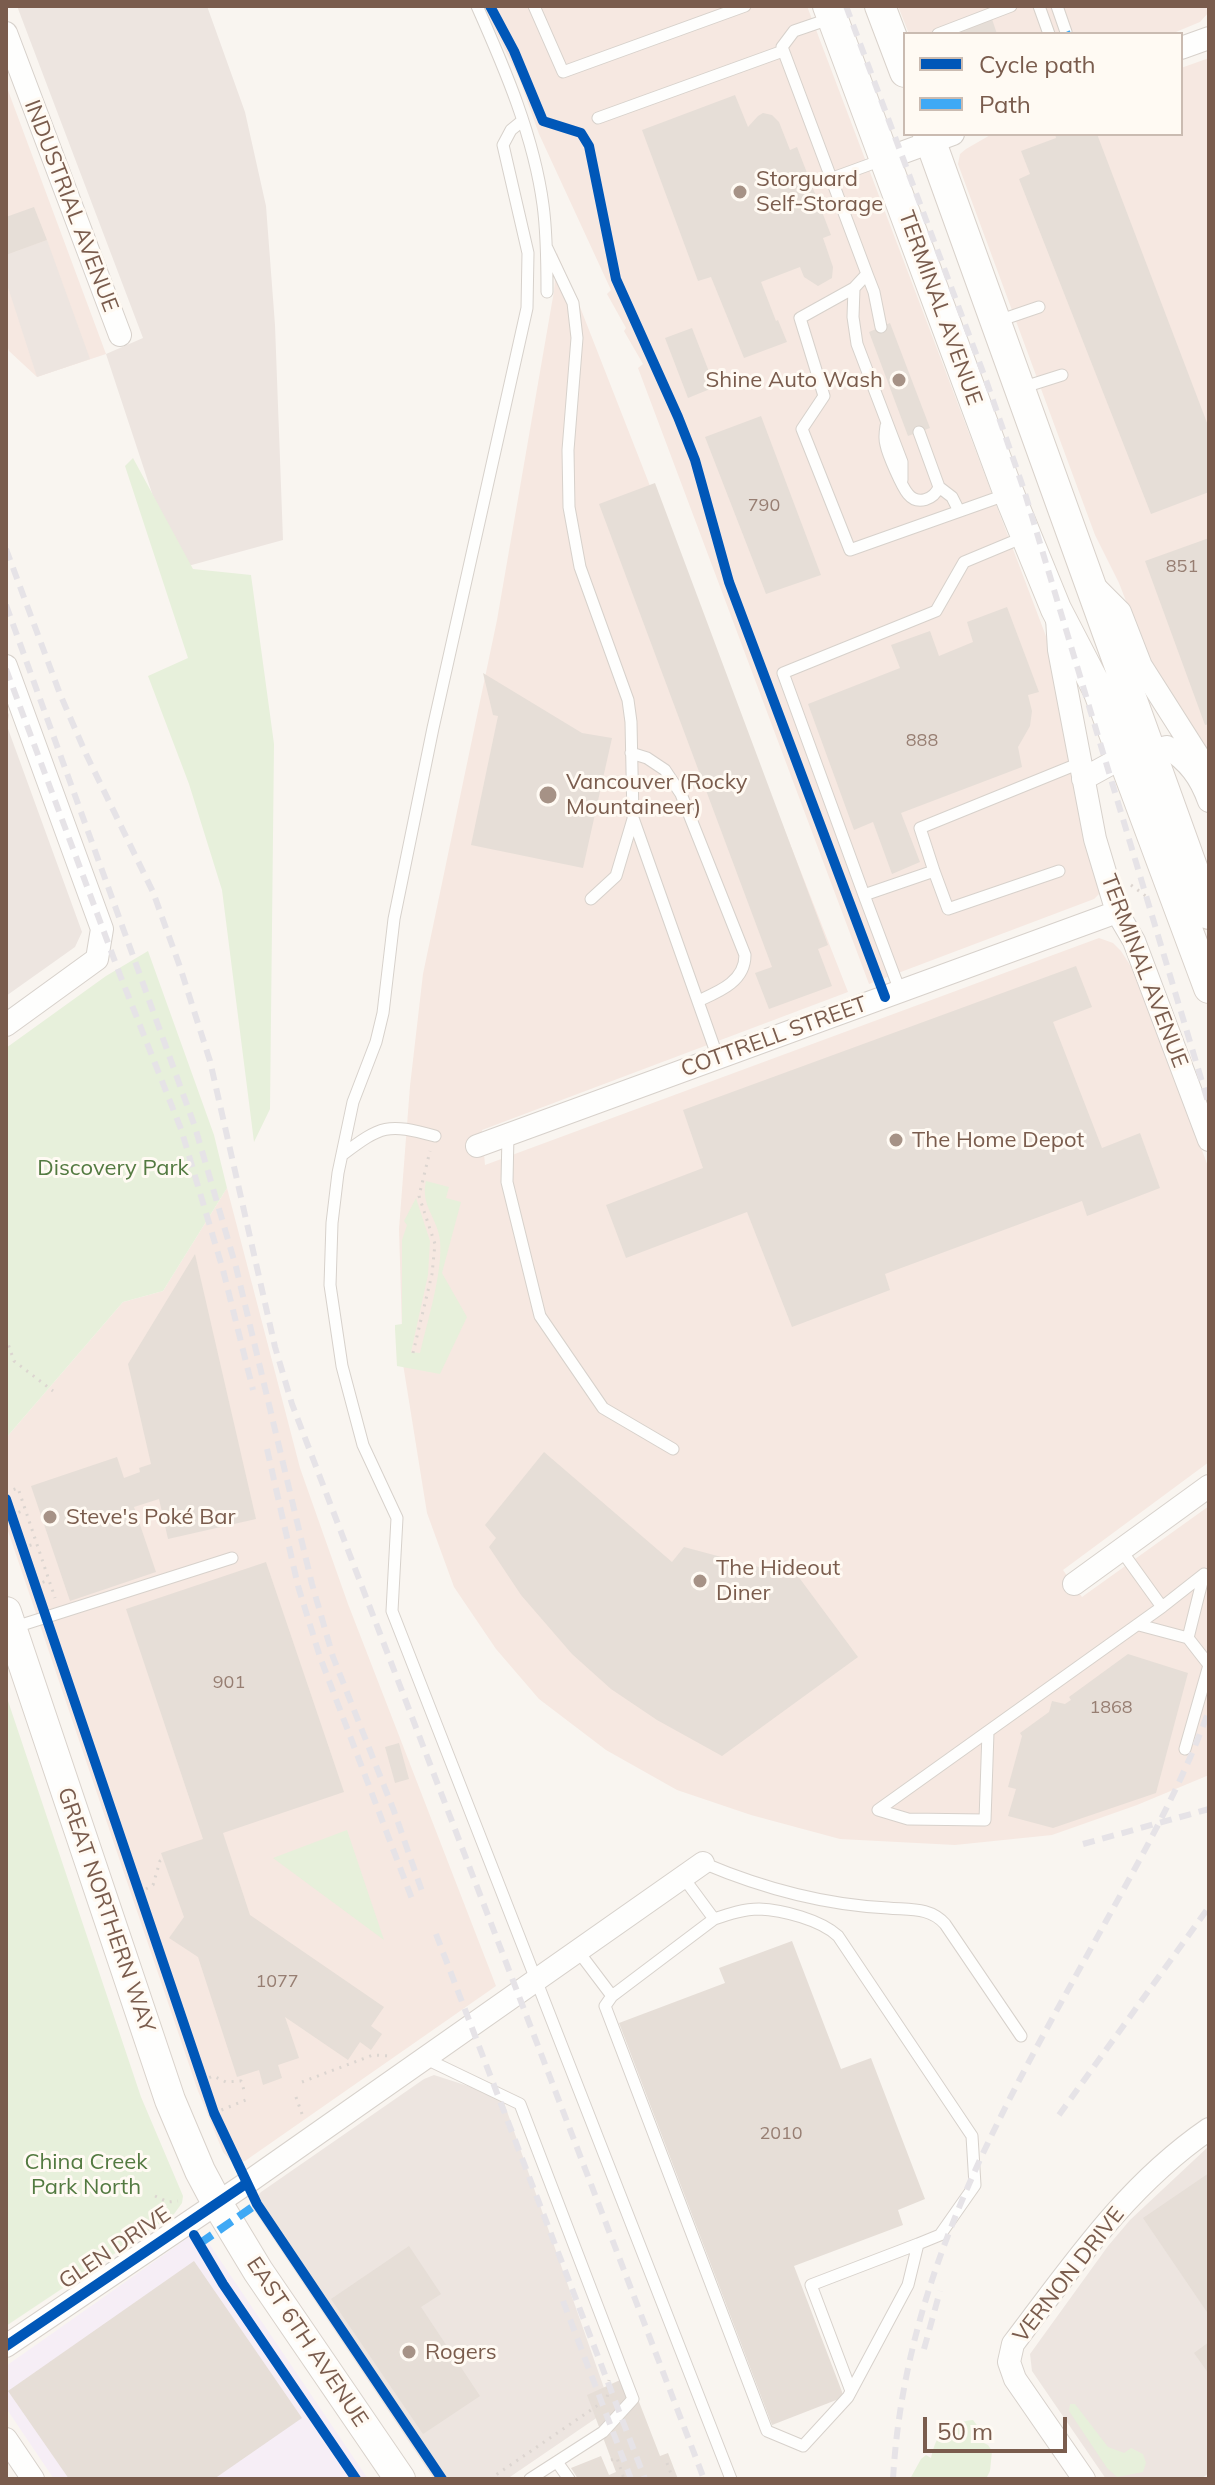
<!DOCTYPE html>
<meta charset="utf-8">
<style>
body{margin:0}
#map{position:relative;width:1215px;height:2485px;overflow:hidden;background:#f9f5f0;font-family:Mulish,sans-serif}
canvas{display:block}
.frame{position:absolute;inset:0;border:8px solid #7a5c4d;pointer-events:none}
.legend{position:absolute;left:903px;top:32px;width:280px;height:104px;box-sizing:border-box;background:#fffaf3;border:2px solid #cabbb1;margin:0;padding:10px 14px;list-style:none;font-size:24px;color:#7a5c4d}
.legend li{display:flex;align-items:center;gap:16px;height:40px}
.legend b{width:40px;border:2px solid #cabbb1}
.scale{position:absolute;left:923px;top:2417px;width:144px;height:36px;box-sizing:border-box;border:4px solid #7a5c4d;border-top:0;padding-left:10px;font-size:24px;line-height:28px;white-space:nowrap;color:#7a5c4d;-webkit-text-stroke:6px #fffaf3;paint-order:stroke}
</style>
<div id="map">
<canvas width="1215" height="2485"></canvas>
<div class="frame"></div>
<ul class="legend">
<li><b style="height:10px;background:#0057b8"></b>Cycle path</li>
<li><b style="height:10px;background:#3fa9f5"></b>Path</li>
</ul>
<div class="scale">50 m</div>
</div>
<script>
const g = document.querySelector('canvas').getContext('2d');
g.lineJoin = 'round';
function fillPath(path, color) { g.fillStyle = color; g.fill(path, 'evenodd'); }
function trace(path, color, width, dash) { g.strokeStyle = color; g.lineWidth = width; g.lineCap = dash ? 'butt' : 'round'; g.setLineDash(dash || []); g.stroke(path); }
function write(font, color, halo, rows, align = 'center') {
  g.font = font + ' Mulish,sans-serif'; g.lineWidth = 6; g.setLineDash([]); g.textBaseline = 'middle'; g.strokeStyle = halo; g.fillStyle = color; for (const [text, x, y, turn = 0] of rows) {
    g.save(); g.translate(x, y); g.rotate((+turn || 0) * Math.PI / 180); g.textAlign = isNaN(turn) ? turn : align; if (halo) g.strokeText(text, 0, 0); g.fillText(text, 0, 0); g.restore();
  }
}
const commercial = new Path2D(`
 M 483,6 L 807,6 L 1052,652 L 1101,892 L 1094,899 L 869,984 L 638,368 L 643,364 L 624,331 L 626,328 L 607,294 L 611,290 L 539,134 L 519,78 Z
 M 898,6 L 1209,6 L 1209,12 L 1200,22 L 1171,34 L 909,34 Z
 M 1209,58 L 1209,760 L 1150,663 L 1119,583 L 1095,535 L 958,164 L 960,154 L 966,149 L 992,134 L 1181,134 L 1181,68 Z
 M 6,85 L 106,354 L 37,377 L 9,351 L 6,342 Z
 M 557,253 L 580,307 L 848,992 L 482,1130 L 485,1165 L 1099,938 L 1113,943 L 1121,951 L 1137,976 L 1209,1169 L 1209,1462 L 1063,1570 L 1082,1597 L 1209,1506 L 1209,1775 L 1137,1805 L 1052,1835 L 955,1845 L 840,1839 L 751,1815 L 677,1790 L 606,1750 L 539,1699 L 496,1649 L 454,1587 L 427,1513 L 403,1364 L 399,1229 L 410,1086 L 423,974 L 497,620 L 554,291 Z
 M 227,1188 L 300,1468 L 348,1604 L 496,1986 L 245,2161 L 236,2162 L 230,2160 L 223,2152 L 198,2091 L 6,1525 L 6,1438 L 123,1302 L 163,1291 Z`);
const industrial = new Path2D(`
 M 17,6 L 207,6 L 245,112 L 266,206 L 275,325 L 283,540 L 177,569 L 106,354 L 143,338 Z
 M 47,240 L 90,359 L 37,377 L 6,281 L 6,255 Z
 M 6,708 L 9,715 L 7,726 L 82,932 L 75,947 L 6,996 Z
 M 434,2075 L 502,2097 L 611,2408 L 507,2479 L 434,2479 L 252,2207 L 252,2202 L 261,2192 L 424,2079 Z
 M 1209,2146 L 1209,2473 L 1201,2479 L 1106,2479 L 1032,2371 L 1030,2354 L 1108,2246 L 1130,2220 Z`);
const education = new Path2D(`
 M 199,2235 L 206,2239 L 210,2245 L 368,2479 L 54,2479 L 6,2408 L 6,2366 L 189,2237 Z`);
const green = new Path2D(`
 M 133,458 L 193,569 L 251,575 L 274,744 L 270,1109 L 254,1142 L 222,890 L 189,784 L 148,676 L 188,658 L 125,466 Z
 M 148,951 L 214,1135 L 227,1188 L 163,1291 L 123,1302 L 6,1438 L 6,1048 L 106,976 Z
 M 426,1181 L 449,1187 L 446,1198 L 461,1202 L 442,1273 L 467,1317 L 440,1374 L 397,1366 L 395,1329 L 395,1325 L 402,1324 L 402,1240 L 407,1225 L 404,1221 L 416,1198 L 430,1241 L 428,1275 L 411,1352 L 420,1353 C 427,1323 443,1271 440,1241 C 438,1218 420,1206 426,1181 Z
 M 6,1695 L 141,2097 L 183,2196 L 182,2203 L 174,2214 L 6,2326 Z
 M 347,1830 L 384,1940 L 273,1858 Z
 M 1070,2404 L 1075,2404 L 1108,2447 L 1124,2453 L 1131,2448 L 1143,2454 L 1146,2463 L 1143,2472 L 1117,2477 L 1107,2468 L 1069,2411 Z
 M 973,2420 L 979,2428 L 978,2440 L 988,2445 L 992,2451 L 990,2471 L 986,2479 L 910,2479 L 921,2459 L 926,2455 L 931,2458 C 937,2431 947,2423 973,2420 Z`);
const building = new Path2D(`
 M 992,19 L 997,34 L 949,34 Z
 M 735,95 L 748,127 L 758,116 L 763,113 L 772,115 L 779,122 L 790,150 L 797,147 L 831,235 L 823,238 L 833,267 L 832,278 L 818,286 L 804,277 L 800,267 L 761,282 L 776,321 L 778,320 L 787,342 L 744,358 L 711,277 L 698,281 L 642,130 Z
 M 1055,134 L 1097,134 L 1209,428 L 1209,492 L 1151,514 L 1019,179 L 1030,174 L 1021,151 L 1056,138 Z
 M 34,207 L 47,240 L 6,255 L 6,217 Z
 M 890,323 L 930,428 L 908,436 L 869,332 Z
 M 692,328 L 715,387 L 688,398 L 665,338 Z
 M 761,416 L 821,575 L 766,594 L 705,437 Z
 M 655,483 L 828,945 L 818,949 L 832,986 L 769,1009 L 755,973 L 772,967 L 599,504 Z
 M 1209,538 L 1209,724 L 1205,725 L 1145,561 Z
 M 1007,607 L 1039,692 L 1028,695 L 1032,711 L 1030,726 L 1018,747 L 1022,767 L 901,813 L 920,862 L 892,874 L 873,822 L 854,830 L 808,704 L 900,668 L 891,645 L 930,631 L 939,656 L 973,642 L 967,622 Z
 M 483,673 L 582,733 L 612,738 L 583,868 L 471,845 L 498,716 L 493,715 Z
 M 1076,966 L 1092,1007 L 1053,1022 L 1102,1148 L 1140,1133 L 1160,1188 L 1087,1216 L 1082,1201 L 885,1274 L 890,1290 L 792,1327 L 747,1212 L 626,1258 L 606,1205 L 703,1168 L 683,1110 Z
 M 195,1254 L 256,1519 L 168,1539 L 159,1499 L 134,1507 L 156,1572 L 70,1601 L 31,1486 L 117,1457 L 124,1478 L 140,1472 L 139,1468 L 151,1464 L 128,1364 Z
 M 544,1452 L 672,1562 L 684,1547 L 770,1570 L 786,1560 L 858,1657 L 722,1756 L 657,1720 L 611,1689 L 572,1654 L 521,1595 L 489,1547 L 496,1538 L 485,1525 Z
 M 266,1562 L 344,1792 L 223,1833 L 250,1915 L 384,2007 L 371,2026 L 382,2034 L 371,2050 L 360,2042 L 348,2060 L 285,2017 L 299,2058 L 278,2065 L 282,2078 L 263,2085 L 259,2070 L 237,2077 L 198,1957 L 169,1938 L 184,1917 L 161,1853 L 203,1839 L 126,1609 Z
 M 1128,1654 L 1188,1673 L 1156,1793 L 1053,1828 L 1008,1816 L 1016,1789 L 1008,1787 L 1022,1736 L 1020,1733 L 1049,1712 L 1052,1701 L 1065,1704 L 1071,1700 L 1069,1697 Z
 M 399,1743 L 409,1779 L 395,1783 L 385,1747 Z
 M 792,1941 L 841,2069 L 871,2058 L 925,2199 L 898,2210 L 903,2225 L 794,2266 L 844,2397 L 772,2425 L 619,2023 L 725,1983 L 719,1968 Z
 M 1209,2173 L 1209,2315 L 1143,2218 Z
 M 409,2246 L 441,2294 L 421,2307 L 480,2396 L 423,2434 L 331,2299 Z
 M 194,2261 L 302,2418 L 214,2479 L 69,2479 L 8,2391 Z
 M 1209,2342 L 1209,2374 L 1194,2353 Z
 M 629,2376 L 660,2456 L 668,2453 L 678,2479 L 578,2479 L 571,2468 L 601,2456 L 609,2475 L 616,2472 L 587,2395 Z`);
const path = new Path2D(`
 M 1131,885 L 1147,897
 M 6,1338 L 14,1361 L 53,1391
 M 413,1353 L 432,1274 L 435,1244 L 419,1196 L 430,1151
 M 6,1492 L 18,1488 L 55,1598
 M 11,1515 L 25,1510
 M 22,1548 L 37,1543
 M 35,1585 L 49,1580
 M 139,1893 L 153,1885 L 160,1861 L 163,1859
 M 202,2081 L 213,2076 L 226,2082 L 241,2081 L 244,2090 L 248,2089
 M 302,2082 L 373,2055 L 391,2056
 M 296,2097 L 302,2114
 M 214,2113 L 251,2098
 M 155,2196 L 168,2202 L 178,2201
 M 611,2460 L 617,2458 L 624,2479
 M 667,2463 L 673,2479
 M 490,2479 L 607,2399 L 609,2380`);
const lane = new Path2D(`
 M 477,6 C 505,69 534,137 543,205 C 547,234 547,263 547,292
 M 534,6 L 563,72 L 745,6
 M 1039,6 L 1049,34
 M 1057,6 L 1066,32
 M 832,18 L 794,31 L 782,47 L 867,274 L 854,288 L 800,318 L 824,396 L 802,429 L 850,550 L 1008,494
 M 938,34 L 1011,6
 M 598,118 L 783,51
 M 522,121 L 511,130 L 503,145 L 528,253 L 527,308 L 433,728 L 394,919 L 383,1013 L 376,1042 L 353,1102 L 338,1173 L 332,1223 L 330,1285 L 342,1366 L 363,1445 L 397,1518 L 392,1611 L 731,2479
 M 830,179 L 882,160
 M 547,248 L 573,303 L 577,338 L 568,450 L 569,507 L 580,567 L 628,700 L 631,722 L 633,818 L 718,1058
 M 867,274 L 874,292 L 881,327
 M 854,288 L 853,317 L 857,344 L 902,462 L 902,480
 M 998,321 L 1039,307
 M 1021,388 L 1062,375
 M 886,426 C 885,432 884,439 886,445 C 888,455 902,487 908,494 C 918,506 934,499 939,487 L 919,432
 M 939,487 L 952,497 L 959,511
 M 631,753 L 647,758 L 665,770 L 681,794 L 745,955 C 745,982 718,992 698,1001
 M 934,871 L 948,909 L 1059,871
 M 864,895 L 783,673 L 936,611 L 964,562 L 1024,537
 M 591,899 L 616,876 L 633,819
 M 900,991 L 864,895 L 934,871 L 920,828 L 1080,763
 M 508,1134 L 507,1182 L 540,1316 L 603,1408 L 673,1449
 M 342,1155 C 382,1125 387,1123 435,1136
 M 1162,1607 L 1204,1574 L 1188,1638
 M 1139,1625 L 1188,1638 L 1209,1665 L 1185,1749
 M 12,1628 L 232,1558
 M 988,1732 L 985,1820 L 908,1819 L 878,1810 L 1162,1607 L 1121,1550
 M 703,1863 C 762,1888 824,1905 888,1908 C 910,1910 930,1907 945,1924 L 1021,2036
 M 683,1877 L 714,1919 C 729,1914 744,1909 759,1909 C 783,1910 821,1920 838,1936 L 972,2136 L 975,2185 L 940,2235 L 918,2244 L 908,2285 L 848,2397 L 803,2446 L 767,2431 L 605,2006 L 612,1996 L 714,1919
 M 578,1951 L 612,1996
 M 422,2057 L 520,2104 L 633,2399 L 603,2432 L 530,2479
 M 851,2391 L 811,2285 L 918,2244
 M 557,2462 L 569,2479`);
const street = new Path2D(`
 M 6,33 L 120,335
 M 1181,48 L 1209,38
 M 885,159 L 953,134
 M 1093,585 L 1120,612 L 1141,666 L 1209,773
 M 1057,618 L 1059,650 L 1095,839 L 1117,912 L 1134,941 L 1209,1140
 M 6,666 L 102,929 L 97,959 L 6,1025
 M 1083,779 L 1123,757 L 1167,747 C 1189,762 1200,776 1209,801
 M 477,1146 L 1117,912
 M 1074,1584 L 1209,1486
 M 6,2346 L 247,2183 L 703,1863
 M 6,2439 L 33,2479
 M 1084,2479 L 1015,2379 L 1009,2362 L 1013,2344 C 1073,2265 1126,2186 1209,2129`);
const secondary = new Path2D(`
 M 828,6 L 1009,494 L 1056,609 L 1098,690 L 1209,988
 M 880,6 L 905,72
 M 928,134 L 1209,914
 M 6,1612 L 170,2100 L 200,2171 L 217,2203 L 258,2271 L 400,2479`);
const rail = new Path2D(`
 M 846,6 L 987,383 L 1024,490 L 1209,1105
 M 6,549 L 60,694 L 86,754 L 153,892 L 180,967 L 210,1061 L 275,1347 L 292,1404 L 704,2479
 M 6,605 L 195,1127 L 236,1267 L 312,1584 L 333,1657 L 394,1811 L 424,1897
 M 6,669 L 120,975 L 181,1129 L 223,1270 L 253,1390
 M 267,1449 L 298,1586 L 320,1657 L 412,1899
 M 1083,1844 L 1209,1809
 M 436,1934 L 645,2479
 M 1059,2115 L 1209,1907
 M 563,2301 L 631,2479
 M 924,2349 L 940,2291
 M 893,2479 C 905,2270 1007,2101 1105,1923 C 1143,1854 1182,1785 1209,1710`);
const quiet = new Path2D(`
 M 1066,32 L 1067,34
 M 199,2244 L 257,2204`);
const cycleway = new Path2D(`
 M 490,6 L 514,51 L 543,121 L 581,133 L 589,146 L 616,279 L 678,417 L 695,460 L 729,582 L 885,997
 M 6,1499 L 214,2113 L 257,2204 L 442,2479
 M 194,2235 L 223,2284 L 356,2479
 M 6,2346 L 247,2183`);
const markers = [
 [740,192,8,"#a69286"],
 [899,380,8,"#a69286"],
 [548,795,10,"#a69286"],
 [896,1140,8,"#a69286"],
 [50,1517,8,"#a69286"],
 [700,1581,8,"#a69286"],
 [409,2352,8,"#a69286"]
];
const numberNames = [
 ["790",764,506],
 ["851",1182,567],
 ["888",922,741],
 ["901",229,1683],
 ["1868",1111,1708],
 ["1077",277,1982],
 ["2010",781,2134]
];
const poiNames = [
 ["Storguard",756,179],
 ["Self-Storage",756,204],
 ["Shine Auto Wash",883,380,"right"],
 ["Vancouver (Rocky",566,782],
 ["Mountaineer)",566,807],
 ["The Home Depot",912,1140],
 ["Steve's Poké Bar",66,1517],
 ["The Hideout",716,1568],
 ["Diner",716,1593],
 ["Rogers",425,2352]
];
const streetNames = [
 ["INDUSTRIAL AVENUE",71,206,69],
 ["TERMINAL AVENUE",940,308,70],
 ["TERMINAL AVENUE",1144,971,69],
 ["COTTRELL STREET",774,1037,-20],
 ["GREAT NORTHERN WAY",106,1910,71],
 ["GLEN DRIVE",115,2248,-34],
 ["VERNON DRIVE",1069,2275,-52],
 ["EAST 6TH AVENUE",307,2342,56]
];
const parkNames = [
 ["Discovery Park",113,1168],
 ["China Creek",86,2162],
 ["Park North",86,2187]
];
fillPath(commercial, '#f6e8e1');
fillPath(industrial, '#ede5e0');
fillPath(education, '#f6eef6');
fillPath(green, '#e7f0db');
fillPath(building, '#e6ded7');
trace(lane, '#d7d1cb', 13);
trace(street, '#d7d1cb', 24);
trace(secondary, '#d9d2cb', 32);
trace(path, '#dcd5d0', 3, [2, 6]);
trace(lane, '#fefefd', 11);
trace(street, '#fefefd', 22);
trace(secondary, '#fefefd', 30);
trace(rail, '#e6e3e7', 6, [12, 8]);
trace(quiet, '#3fa9f5', 8, [16, 8]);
trace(cycleway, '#0057b8', 10);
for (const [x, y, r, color] of markers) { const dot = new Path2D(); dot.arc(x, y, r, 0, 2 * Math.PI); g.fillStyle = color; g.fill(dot); trace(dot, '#fffaf3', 3); }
write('18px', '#977e72', null, numberNames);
write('22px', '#7a5c4d', '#fffaf3', poiNames, 'left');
write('22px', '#7a5c4d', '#fffaf3', streetNames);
write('22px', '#537a41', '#fffaf3', parkNames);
</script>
